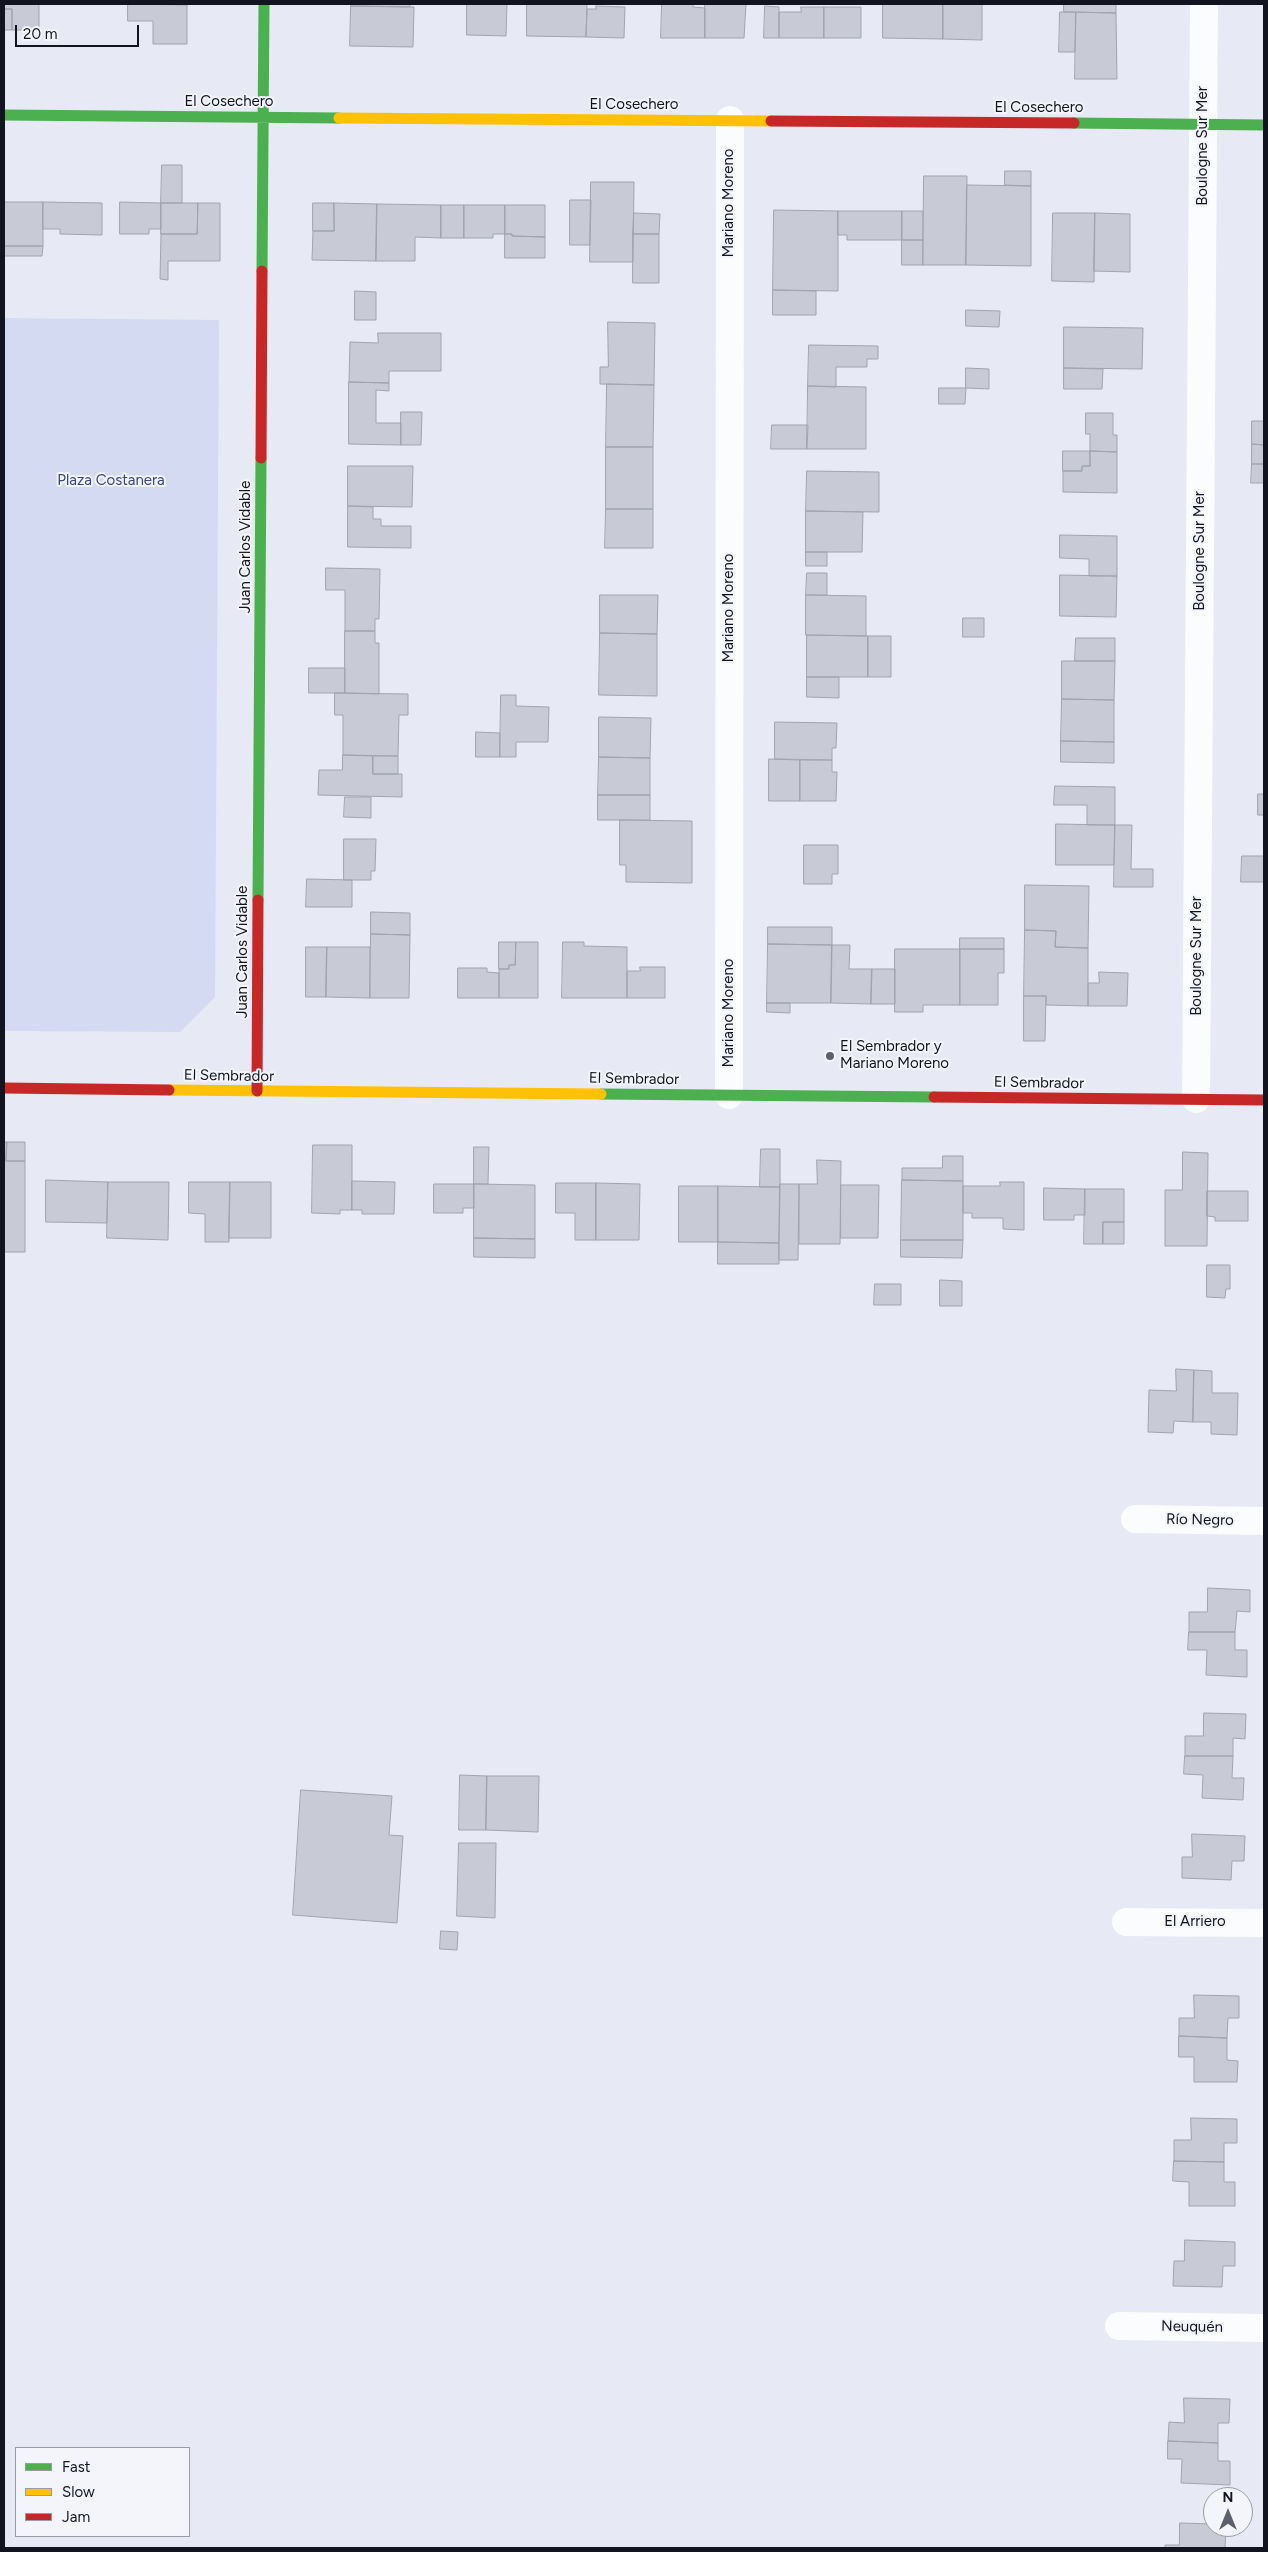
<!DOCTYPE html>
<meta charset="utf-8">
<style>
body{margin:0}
#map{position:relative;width:1268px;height:2552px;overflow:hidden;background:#e7eaf4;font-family:Figtree,sans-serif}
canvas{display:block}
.frame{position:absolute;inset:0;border:5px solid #121520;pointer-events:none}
.legend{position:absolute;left:15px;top:2447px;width:175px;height:90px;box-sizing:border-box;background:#f3f5fb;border:1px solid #999ba3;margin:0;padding:6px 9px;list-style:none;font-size:15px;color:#121520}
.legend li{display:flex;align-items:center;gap:10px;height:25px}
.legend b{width:25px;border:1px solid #999ba3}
.north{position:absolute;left:1203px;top:2487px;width:50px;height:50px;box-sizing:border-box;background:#f3f5fb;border:1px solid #999ba3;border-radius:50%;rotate:0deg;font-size:14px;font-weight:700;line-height:20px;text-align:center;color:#121520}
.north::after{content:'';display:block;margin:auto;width:18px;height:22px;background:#5d606a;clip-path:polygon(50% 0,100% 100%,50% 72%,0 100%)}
.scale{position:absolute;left:15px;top:25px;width:124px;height:22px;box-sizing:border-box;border:2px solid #121520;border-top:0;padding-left:6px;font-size:15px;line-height:18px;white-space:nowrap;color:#121520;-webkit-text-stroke:4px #f3f5fb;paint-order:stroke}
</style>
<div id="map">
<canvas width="1268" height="2552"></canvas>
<div class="frame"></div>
<ul class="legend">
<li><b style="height:6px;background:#4caf50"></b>Fast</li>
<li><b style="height:6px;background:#ffc107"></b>Slow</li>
<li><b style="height:6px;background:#c62828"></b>Jam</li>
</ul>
<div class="north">N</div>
<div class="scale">20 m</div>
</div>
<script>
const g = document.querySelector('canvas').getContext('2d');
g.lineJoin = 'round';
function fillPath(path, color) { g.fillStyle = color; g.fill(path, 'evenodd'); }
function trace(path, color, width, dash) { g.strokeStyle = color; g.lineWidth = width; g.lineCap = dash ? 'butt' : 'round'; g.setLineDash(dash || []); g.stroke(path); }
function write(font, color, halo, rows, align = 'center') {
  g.font = font + ' Figtree,sans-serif'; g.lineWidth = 4; g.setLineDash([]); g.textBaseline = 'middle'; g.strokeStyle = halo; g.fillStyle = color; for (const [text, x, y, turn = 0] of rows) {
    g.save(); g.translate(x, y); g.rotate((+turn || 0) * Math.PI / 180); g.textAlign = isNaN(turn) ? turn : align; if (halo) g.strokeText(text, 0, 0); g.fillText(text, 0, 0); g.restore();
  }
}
const green = new Path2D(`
 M 4,318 L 219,320 L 215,997 L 180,1032 L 4,1031 Z`);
const building = new Path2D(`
 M 4,4 L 39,4 L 39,30 L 12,30 L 12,9 L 4,9 Z
 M 128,4 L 187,5 L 187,44 L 153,44 L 153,21 L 128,21 Z
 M 351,4 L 410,4 L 410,7 L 351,6 Z
 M 467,4 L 507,4 L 506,36 L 467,35 Z
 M 527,4 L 587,4 L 586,37 L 527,36 Z
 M 662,4 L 693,4 L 693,7 L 705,8 L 705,38 L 661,38 Z
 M 705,4 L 746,4 L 744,38 L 705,38 Z
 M 883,4 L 943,4 L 943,39 L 883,38 Z
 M 943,4 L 982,4 L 982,40 L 943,39 Z
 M 1064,4 L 1116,4 L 1116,13 L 1064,12 Z
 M 351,6 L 414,7 L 413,47 L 350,46 Z
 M 596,6 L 625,7 L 624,38 L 586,37 L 587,9 L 596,9 Z
 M 765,6 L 779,7 L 779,38 L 764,38 Z
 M 801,7 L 824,7 L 824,38 L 779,38 L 779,12 L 801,12 Z
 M 824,7 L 861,7 L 861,38 L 824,38 Z
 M 4,9 L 12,9 L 12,30 L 4,30 Z
 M 1060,12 L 1076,12 L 1075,52 L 1059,52 Z
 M 1076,12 L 1116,13 L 1117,79 L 1075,79 Z
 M 162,165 L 182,165 L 182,203 L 161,203 Z
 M 1005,171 L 1031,171 L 1031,186 L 1005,185 Z
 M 924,176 L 967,176 L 966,265 L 923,265 Z
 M 591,182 L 634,182 L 633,262 L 590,262 Z
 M 967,185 L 1031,186 L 1031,266 L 966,265 Z
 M 570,200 L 591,200 L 590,245 L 570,245 Z
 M 4,202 L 43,202 L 43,246 L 4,246 L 4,256 Z
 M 43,202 L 102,203 L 102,235 L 60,234 L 60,229 L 43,229 Z
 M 120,202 L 161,203 L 161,229 L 149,229 L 149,234 L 120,234 Z
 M 161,203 L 198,203 L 197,234 L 161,234 Z
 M 198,203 L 220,203 L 220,261 L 168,261 L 168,280 L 160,279 L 161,234 L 197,234 Z
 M 313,203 L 334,203 L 334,231 L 313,231 Z
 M 334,203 L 377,204 L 376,261 L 312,260 L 313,231 L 334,231 Z
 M 377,204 L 441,205 L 441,238 L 415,237 L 415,261 L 376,261 Z
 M 441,205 L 464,205 L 464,238 L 441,238 Z
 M 464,205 L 505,205 L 505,234 L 493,234 L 493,238 L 464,238 Z
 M 505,205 L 545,205 L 545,237 L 512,236 L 512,234 L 505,234 Z
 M 774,210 L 838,211 L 838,291 L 773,290 Z
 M 838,211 L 902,211 L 902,240 L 847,240 L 847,235 L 838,235 Z
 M 902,211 L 923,211 L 923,240 L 902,240 Z
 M 634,213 L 660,214 L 659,234 L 633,234 Z
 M 1053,213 L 1095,213 L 1094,282 L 1052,281 Z
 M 1095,213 L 1130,214 L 1130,272 L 1094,271 Z
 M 505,234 L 512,234 L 512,236 L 545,237 L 545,258 L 505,258 Z
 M 633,234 L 659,234 L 659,283 L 633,283 Z
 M 902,240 L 923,240 L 923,265 L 902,265 Z
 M 4,246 L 43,246 L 42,256 L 4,256 Z
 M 773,290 L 816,291 L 816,315 L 773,315 Z
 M 355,291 L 376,292 L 376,320 L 355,320 Z
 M 966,310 L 1000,311 L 999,327 L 966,326 Z
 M 608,322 L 655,323 L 654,385 L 600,384 L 600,367 L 608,367 Z
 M 1064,327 L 1143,328 L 1142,369 L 1064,368 Z
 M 378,333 L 441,333 L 441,371 L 389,371 L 389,383 L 349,382 L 350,342 L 378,343 Z
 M 809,345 L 878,346 L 878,359 L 867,359 L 867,367 L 836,367 L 836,387 L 808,386 Z
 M 966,368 L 989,369 L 989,389 L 966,388 Z
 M 1064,368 L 1103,369 L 1102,389 L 1064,389 Z
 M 349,382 L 389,383 L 389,391 L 376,390 L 376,423 L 401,423 L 401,445 L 349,444 Z
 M 607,384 L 654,385 L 653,447 L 606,447 Z
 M 808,386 L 866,387 L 866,449 L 807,449 Z
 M 939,388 L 966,388 L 965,404 L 939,404 Z
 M 401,412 L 422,412 L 421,445 L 401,445 Z
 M 1086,413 L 1113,413 L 1113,435 L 1117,435 L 1117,452 L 1090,451 L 1090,434 L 1086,434 Z
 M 1252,421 L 1264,421 L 1264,445 L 1252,444 Z
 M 772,425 L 808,425 L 807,449 L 771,449 Z
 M 1252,444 L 1264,445 L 1264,464 L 1252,464 Z
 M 606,447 L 653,447 L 653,509 L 606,509 Z
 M 1063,451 L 1090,451 L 1090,466 L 1082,466 L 1082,471 L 1063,471 Z
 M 1090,451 L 1117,452 L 1117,493 L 1063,492 L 1063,471 L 1082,471 L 1082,466 L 1090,466 Z
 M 1252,464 L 1264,464 L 1264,483 L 1251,483 Z
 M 348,466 L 413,466 L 412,507 L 348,506 Z
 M 807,471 L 879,472 L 879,512 L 806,511 Z
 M 348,506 L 373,507 L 373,519 L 381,519 L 381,526 L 411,526 L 411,548 L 348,547 Z
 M 606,509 L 653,509 L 653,548 L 605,548 Z
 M 806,511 L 863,512 L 862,552 L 806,552 Z
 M 1060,535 L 1117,536 L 1117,576 L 1089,576 L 1089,559 L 1060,558 Z
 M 806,552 L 827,552 L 827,566 L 806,566 Z
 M 326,568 L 380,569 L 379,619 L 375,619 L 375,631 L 345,631 L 345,590 L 326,590 Z
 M 807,573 L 827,573 L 827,595 L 806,595 Z
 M 1060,575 L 1117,576 L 1116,617 L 1060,616 Z
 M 600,595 L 658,595 L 657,634 L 600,633 Z
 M 806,595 L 866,596 L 866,636 L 806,635 Z
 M 963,618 L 984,618 L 984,637 L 963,637 Z
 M 345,631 L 375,631 L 375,643 L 379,643 L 379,694 L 345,693 Z
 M 600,633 L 657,634 L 657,696 L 599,695 Z
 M 807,635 L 868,636 L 868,677 L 807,677 Z
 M 868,636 L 891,636 L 891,677 L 868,677 Z
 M 1076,638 L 1115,638 L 1115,661 L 1075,661 Z
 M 1062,661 L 1115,661 L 1114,700 L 1062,699 Z
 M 309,668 L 345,668 L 345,693 L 309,693 Z
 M 807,677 L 839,677 L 839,698 L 807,697 Z
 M 335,693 L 408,694 L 408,715 L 399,715 L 398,756 L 343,755 L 343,715 L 335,715 Z
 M 501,695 L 516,695 L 516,706 L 549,707 L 548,742 L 516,742 L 516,757 L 500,757 Z
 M 1062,699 L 1114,700 L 1114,742 L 1061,741 Z
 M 599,717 L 651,718 L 650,758 L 599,757 Z
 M 775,722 L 837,723 L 836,748 L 832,748 L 832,760 L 775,759 Z
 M 476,732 L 500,733 L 500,757 L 476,757 Z
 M 1061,741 L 1114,742 L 1114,763 L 1061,762 Z
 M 343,755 L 373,756 L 373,774 L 402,774 L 402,797 L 318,795 L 319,770 L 342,770 Z
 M 373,756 L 398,756 L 398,774 L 373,774 Z
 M 599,757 L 650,758 L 650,795 L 598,795 Z
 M 769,759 L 800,760 L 800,801 L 769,801 Z
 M 800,760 L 832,760 L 832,772 L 837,772 L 836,801 L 800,801 Z
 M 1055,786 L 1115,787 L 1115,825 L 1087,825 L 1087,805 L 1054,805 Z
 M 1258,794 L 1264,794 L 1264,815 L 1258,815 Z
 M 598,795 L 650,795 L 650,820 L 598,820 Z
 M 345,797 L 371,797 L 371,818 L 344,817 Z
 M 620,820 L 692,821 L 692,883 L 626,882 L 626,865 L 620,865 Z
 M 1056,824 L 1115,825 L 1114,865 L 1056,865 Z
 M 1115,825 L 1132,825 L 1131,869 L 1153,869 L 1153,887 L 1114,887 Z
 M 344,839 L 376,839 L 375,871 L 371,871 L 371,880 L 344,880 Z
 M 804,845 L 838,845 L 838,874 L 832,874 L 832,884 L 804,884 Z
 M 1242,856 L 1264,856 L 1264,882 L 1241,882 Z
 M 307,879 L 352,880 L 352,907 L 306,907 Z
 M 1025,885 L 1089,886 L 1088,948 L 1055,947 L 1056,931 L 1025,930 Z
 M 371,912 L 410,913 L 410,935 L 371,934 Z
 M 768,927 L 832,927 L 832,945 L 768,944 Z
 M 1025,930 L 1056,931 L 1055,947 L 1088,948 L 1088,1006 L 1046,1005 L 1046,996 L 1024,996 Z
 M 371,934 L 410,935 L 409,998 L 370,998 Z
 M 960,938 L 1004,938 L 1004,949 L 960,949 Z
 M 499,942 L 516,942 L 515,965 L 509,965 L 509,969 L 499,969 Z
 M 516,942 L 538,942 L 538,998 L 499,998 L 499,969 L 509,969 L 509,965 L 515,965 Z
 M 563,942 L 584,942 L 584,946 L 627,947 L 627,998 L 562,998 Z
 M 768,944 L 832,945 L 831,1003 L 767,1003 Z
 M 832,945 L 850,945 L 849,969 L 872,969 L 871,1004 L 831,1003 Z
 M 306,947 L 327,947 L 326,997 L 306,997 Z
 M 327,947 L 370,947 L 370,998 L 326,997 Z
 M 895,949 L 960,949 L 960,1005 L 923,1005 L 923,1012 L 895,1012 Z
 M 960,949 L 1004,949 L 1004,973 L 998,973 L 998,1005 L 960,1005 Z
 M 640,967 L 665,967 L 665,998 L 627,998 L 627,971 L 640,971 Z
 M 458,968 L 487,968 L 487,972 L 499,973 L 499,998 L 458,998 Z
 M 872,969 L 895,969 L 895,1004 L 871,1004 Z
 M 1099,972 L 1128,973 L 1127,1006 L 1088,1006 L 1088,983 L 1099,983 Z
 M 1024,996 L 1046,996 L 1045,1041 L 1024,1041 Z
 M 767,1003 L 790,1003 L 790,1013 L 767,1012 Z
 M 4,1142 L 7,1142 L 6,1161 L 25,1161 L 25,1252 L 4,1252 Z
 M 7,1142 L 25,1142 L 25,1161 L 6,1161 Z
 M 313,1145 L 352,1145 L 352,1210 L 340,1210 L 340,1214 L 312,1213 Z
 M 474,1147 L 489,1147 L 488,1184 L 474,1184 Z
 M 761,1149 L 780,1149 L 780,1187 L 760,1187 Z
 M 1183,1152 L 1208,1153 L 1207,1246 L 1165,1246 L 1165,1190 L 1182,1190 Z
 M 943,1156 L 963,1156 L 963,1181 L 902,1180 L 902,1168 L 942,1168 Z
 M 817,1160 L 841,1161 L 840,1244 L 799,1244 L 799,1184 L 817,1184 Z
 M 46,1180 L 108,1182 L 107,1223 L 46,1222 Z
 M 902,1180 L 963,1181 L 963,1240 L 901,1240 Z
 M 352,1181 L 395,1182 L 394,1214 L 362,1214 L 362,1210 L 352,1210 Z
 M 108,1182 L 169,1182 L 168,1240 L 107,1238 Z
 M 189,1182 L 230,1182 L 229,1242 L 205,1242 L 205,1214 L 189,1213 Z
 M 230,1182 L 271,1182 L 271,1238 L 229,1238 Z
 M 1000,1182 L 1024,1182 L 1024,1230 L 1003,1229 L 1003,1218 L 972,1218 L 972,1213 L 963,1213 L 963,1186 L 1000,1186 Z
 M 556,1183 L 596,1183 L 596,1240 L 575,1240 L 575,1213 L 556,1213 Z
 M 596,1183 L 640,1184 L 639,1240 L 596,1240 Z
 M 434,1184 L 474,1184 L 474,1208 L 463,1208 L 463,1213 L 434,1213 Z
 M 474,1184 L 535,1185 L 535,1239 L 474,1238 Z
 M 780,1184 L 799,1184 L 798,1260 L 779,1260 Z
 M 841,1185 L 879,1185 L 878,1238 L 841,1238 Z
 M 679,1186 L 718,1186 L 718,1242 L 679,1242 Z
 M 718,1186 L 780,1187 L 779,1243 L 718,1242 Z
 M 1044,1188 L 1085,1189 L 1085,1215 L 1074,1215 L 1074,1220 L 1044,1220 Z
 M 1085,1189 L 1124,1189 L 1124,1222 L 1103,1222 L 1103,1244 L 1084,1244 Z
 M 1207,1191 L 1248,1191 L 1248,1221 L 1215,1221 L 1215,1217 L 1207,1216 Z
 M 1103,1222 L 1124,1222 L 1124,1244 L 1103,1244 Z
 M 474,1238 L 535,1239 L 535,1258 L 474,1257 Z
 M 901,1240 L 963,1240 L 962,1258 L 901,1257 Z
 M 718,1242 L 779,1243 L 779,1264 L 718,1264 Z
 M 1207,1265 L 1230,1265 L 1230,1289 L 1226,1289 L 1225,1298 L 1207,1297 Z
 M 940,1280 L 962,1281 L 962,1306 L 940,1306 Z
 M 875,1284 L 901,1284 L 901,1305 L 874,1305 Z
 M 1176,1369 L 1194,1370 L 1193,1422 L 1174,1421 L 1173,1433 L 1148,1432 L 1149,1390 L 1176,1391 Z
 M 1194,1370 L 1212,1371 L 1212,1393 L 1238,1393 L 1237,1435 L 1211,1434 L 1211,1422 L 1193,1422 Z
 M 1208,1588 L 1250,1590 L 1250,1612 L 1237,1611 L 1235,1632 L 1189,1632 L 1189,1612 L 1207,1612 Z
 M 1189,1632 L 1235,1632 L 1235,1650 L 1247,1650 L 1247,1677 L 1206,1675 L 1207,1650 L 1188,1650 Z
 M 1204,1713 L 1246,1714 L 1245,1739 L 1233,1738 L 1233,1756 L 1185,1756 L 1185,1736 L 1203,1736 Z
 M 1185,1756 L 1233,1756 L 1232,1778 L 1244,1778 L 1243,1800 L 1202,1798 L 1203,1775 L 1184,1774 Z
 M 460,1775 L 487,1776 L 486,1830 L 459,1830 Z
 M 487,1776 L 539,1776 L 538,1832 L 486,1830 Z
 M 301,1790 L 392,1796 L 389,1835 L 403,1836 L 397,1923 L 293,1915 Z
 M 1192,1834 L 1245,1836 L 1244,1861 L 1232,1861 L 1231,1880 L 1182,1878 L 1182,1857 L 1192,1857 Z
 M 459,1843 L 496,1843 L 495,1918 L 457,1916 Z
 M 441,1931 L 458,1932 L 457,1950 L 440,1949 Z
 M 1194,1995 L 1239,1996 L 1239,2018 L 1228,2018 L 1227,2038 L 1179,2036 L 1179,2018 L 1194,2018 Z
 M 1179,2036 L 1227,2038 L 1227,2060 L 1238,2061 L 1237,2082 L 1194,2082 L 1194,2057 L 1179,2057 Z
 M 1191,2118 L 1237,2119 L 1237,2143 L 1224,2143 L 1224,2162 L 1174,2161 L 1174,2140 L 1191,2140 Z
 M 1174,2161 L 1224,2162 L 1224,2182 L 1235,2182 L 1235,2206 L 1189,2206 L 1189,2182 L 1173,2181 Z
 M 1185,2240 L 1235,2242 L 1235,2266 L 1223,2266 L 1222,2287 L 1173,2286 L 1174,2261 L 1184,2261 Z
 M 1184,2398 L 1230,2399 L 1229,2423 L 1218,2423 L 1218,2443 L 1168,2441 L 1169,2422 L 1184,2423 Z
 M 1168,2441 L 1218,2443 L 1218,2461 L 1230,2461 L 1230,2485 L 1181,2483 L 1182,2459 L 1168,2459 Z
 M 1180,2523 L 1213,2524 L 1213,2527 L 1226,2527 L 1225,2548 L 1165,2548 L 1165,2545 L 1179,2545 Z`);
const street = new Path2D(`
 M 729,1095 L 730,120
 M 1196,1099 L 1204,4
 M 1135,1519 L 1264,1521
 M 1126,1922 L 1264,1923
 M 1119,2326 L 1264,2328`);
const fast = new Path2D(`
 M 4,115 L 339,118
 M 1074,123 L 1264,125
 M 262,271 L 264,4
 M 258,900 L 261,458
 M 601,1094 L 934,1097`);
const slow = new Path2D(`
 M 339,118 L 771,121
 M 169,1090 L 601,1094`);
const jam = new Path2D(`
 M 771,121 L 1074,123
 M 261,458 L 262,271
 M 4,1088 L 169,1090
 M 257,1091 L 258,900
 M 934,1097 L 1264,1100`);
const markers = [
 [830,1056,5,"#5d606a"]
];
const streetNames = [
 ["El Cosechero",229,102],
 ["El Cosechero",634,105],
 ["El Cosechero",1039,108],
 ["Boulogne Sur Mer",1203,146,-90],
 ["Mariano Moreno",729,203,-90],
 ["Juan Carlos Vidable",246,547,-90],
 ["Boulogne Sur Mer",1200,551,-90],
 ["Mariano Moreno",729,608,-90],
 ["Juan Carlos Vidable",243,952,-90],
 ["Boulogne Sur Mer",1197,956,-90],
 ["Mariano Moreno",729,1013,-90],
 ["El Sembrador",229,1076,1],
 ["El Sembrador",634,1079,1],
 ["El Sembrador",1039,1083,1],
 ["Río Negro",1200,1520,1],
 ["El Arriero",1195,1922],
 ["Neuquén",1192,2327,1]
];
const parkNames = [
 ["Plaza Costanera",111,481]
];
const poiNames = [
 ["El Sembrador y",840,1047],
 ["Mariano Moreno",840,1064]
];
fillPath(green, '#d3daf2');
fillPath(building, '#c8cbd5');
trace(building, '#a1a4ae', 1);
trace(street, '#fbfcfd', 28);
trace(fast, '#4caf50', 11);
trace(slow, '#ffc107', 11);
trace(jam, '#c62828', 11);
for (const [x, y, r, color] of markers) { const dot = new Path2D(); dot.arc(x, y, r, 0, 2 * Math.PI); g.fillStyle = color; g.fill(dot); trace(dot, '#f3f5fb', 2); }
write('15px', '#121520', '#f3f5fb', streetNames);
write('15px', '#394789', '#f3f5fb', parkNames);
write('15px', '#121520', '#f3f5fb', poiNames, 'left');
</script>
